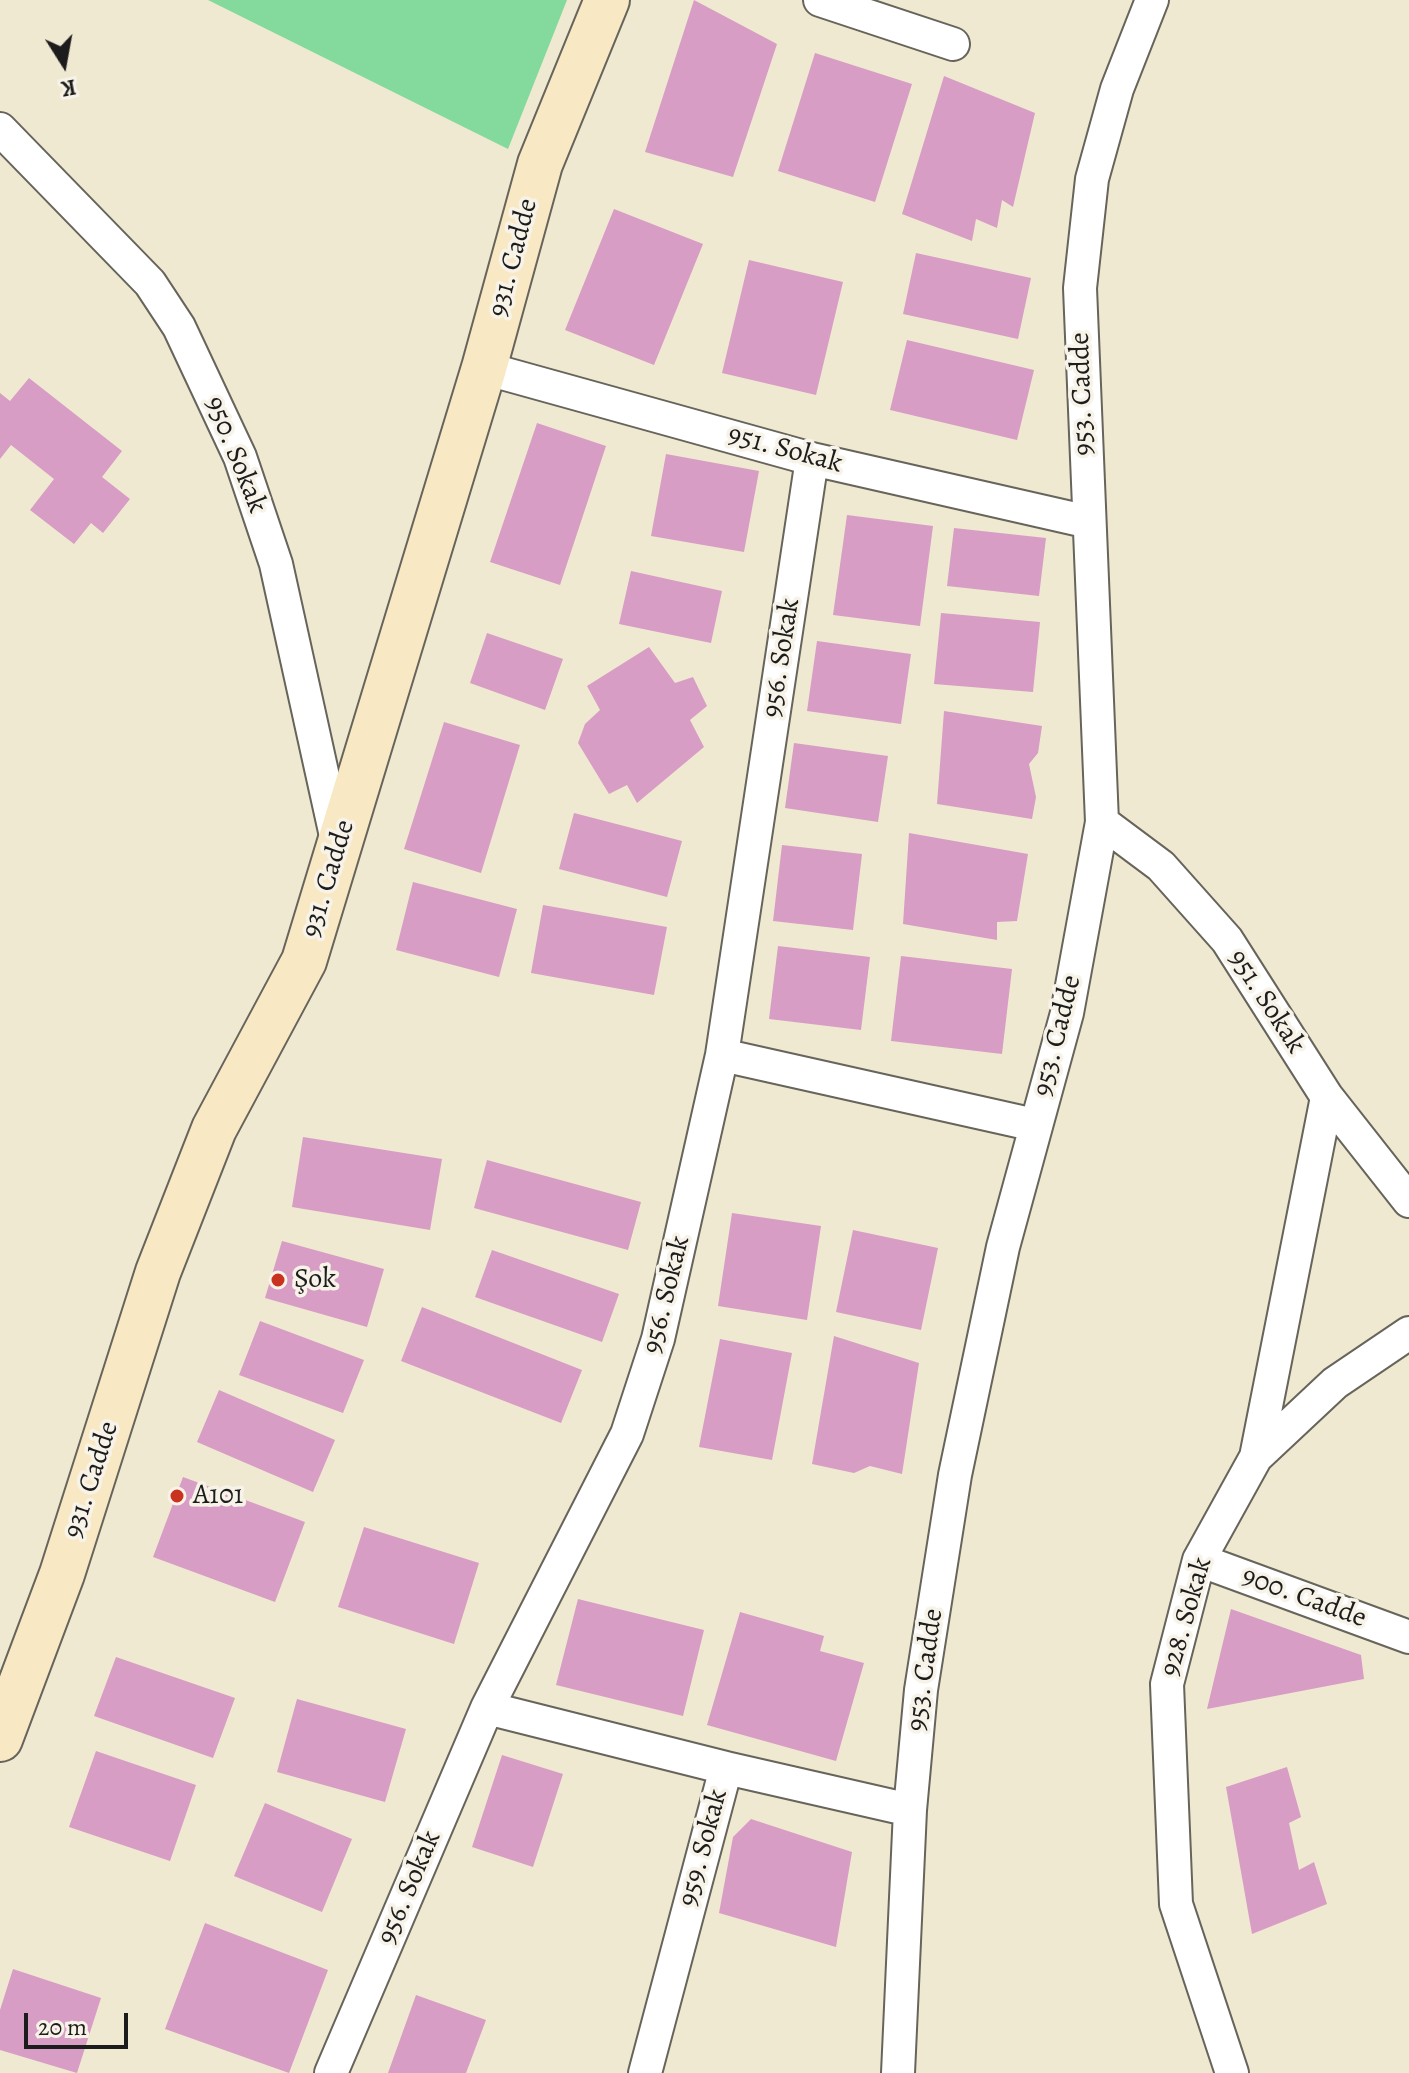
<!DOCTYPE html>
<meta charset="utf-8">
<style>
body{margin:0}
#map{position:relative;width:1409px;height:2073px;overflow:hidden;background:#f0e9d1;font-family:Alegreya,serif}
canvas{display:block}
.north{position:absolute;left:24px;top:24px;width:80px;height:80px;-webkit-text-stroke:6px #f7f3e8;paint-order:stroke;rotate:169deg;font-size:22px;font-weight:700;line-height:32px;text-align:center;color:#1c1c1c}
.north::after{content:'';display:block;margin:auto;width:28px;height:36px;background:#1c1c1c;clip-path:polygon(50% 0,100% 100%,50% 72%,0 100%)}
.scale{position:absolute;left:24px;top:2013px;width:104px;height:36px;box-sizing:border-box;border:4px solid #1c1c1c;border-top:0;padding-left:10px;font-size:24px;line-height:28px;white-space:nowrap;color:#1c1c1c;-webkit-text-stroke:6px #f7f3e8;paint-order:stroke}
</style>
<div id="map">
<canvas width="1409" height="2073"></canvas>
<div class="north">K</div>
<div class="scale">20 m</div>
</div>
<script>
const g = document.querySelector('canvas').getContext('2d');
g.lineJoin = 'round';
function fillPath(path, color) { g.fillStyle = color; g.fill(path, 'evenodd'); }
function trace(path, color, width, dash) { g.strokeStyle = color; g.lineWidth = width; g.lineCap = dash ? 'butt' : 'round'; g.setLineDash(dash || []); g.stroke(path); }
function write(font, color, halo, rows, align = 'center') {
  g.font = font + ' Alegreya,serif'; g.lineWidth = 7; g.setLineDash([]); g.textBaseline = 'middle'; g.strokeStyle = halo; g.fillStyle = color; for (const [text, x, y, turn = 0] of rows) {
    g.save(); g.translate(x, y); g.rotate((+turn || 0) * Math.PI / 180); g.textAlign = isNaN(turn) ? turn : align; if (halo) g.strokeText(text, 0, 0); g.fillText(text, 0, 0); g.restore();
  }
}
const green = new Path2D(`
 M 208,0 L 567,0 L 508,149 Z`);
const building = new Path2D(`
 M 694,0 L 777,44 L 733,177 L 645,152 Z
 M 815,53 L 912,84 L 875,202 L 778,171 Z
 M 944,76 L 1035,113 L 1013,207 L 1002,200 L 997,228 L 976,219 L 972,241 L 902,214 Z
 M 614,209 L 703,244 L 654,365 L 565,330 Z
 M 916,253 L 1031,278 L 1018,339 L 903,314 Z
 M 749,260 L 843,282 L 816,395 L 722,373 Z
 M 907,340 L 1034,370 L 1017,440 L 890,410 Z
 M 29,378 L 122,451 L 102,477 L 130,499 L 103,533 L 91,523 L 74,544 L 30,510 L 54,479 L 11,445 L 0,459 L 0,393 L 10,401 Z
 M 537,423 L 606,446 L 560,585 L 490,562 Z
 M 666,454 L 759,471 L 744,552 L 651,536 Z
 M 847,515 L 933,526 L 920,626 L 833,615 Z
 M 954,528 L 1046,538 L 1039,596 L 947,586 Z
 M 631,571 L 722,591 L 711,643 L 619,624 Z
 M 941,613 L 1040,622 L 1033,692 L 934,684 Z
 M 487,633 L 563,659 L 545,710 L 470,683 Z
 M 817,641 L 911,654 L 901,724 L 807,711 Z
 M 649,647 L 675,683 L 693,677 L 707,706 L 690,720 L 704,747 L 637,803 L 627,785 L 609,794 L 578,743 L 585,724 L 600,710 L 587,686 Z
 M 944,711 L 1042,726 L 1038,753 L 1029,764 L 1036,797 L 1032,819 L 937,804 Z
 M 444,722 L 520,745 L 481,873 L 404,849 Z
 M 794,743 L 888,756 L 878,822 L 785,808 Z
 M 574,813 L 682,841 L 667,897 L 559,869 Z
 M 909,833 L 1028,854 L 1017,921 L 997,922 L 997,940 L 903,924 Z
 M 782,845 L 862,854 L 853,930 L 773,921 Z
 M 413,882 L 517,909 L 499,977 L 396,950 Z
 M 543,905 L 667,927 L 654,995 L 531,973 Z
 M 778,946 L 870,957 L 861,1030 L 769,1019 Z
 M 901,956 L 1012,969 L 1002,1054 L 891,1041 Z
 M 303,1137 L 442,1159 L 430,1230 L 292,1207 Z
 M 487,1160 L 641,1202 L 628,1250 L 474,1208 Z
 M 732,1213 L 821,1226 L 807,1320 L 718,1306 Z
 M 853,1230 L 938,1248 L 921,1330 L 836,1312 Z
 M 282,1241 L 384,1269 L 367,1327 L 265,1298 Z
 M 492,1250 L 619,1294 L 602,1342 L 475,1297 Z
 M 422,1307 L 582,1370 L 561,1423 L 401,1361 Z
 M 260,1321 L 364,1360 L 343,1413 L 239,1375 Z
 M 834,1336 L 919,1363 L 902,1474 L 870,1466 L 854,1473 L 812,1464 Z
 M 720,1339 L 792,1353 L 772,1460 L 699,1447 Z
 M 219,1390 L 335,1440 L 313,1492 L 197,1442 Z
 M 183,1477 L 305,1522 L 275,1602 L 153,1557 Z
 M 364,1527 L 479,1563 L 454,1644 L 338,1607 Z
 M 578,1599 L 704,1630 L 683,1716 L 556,1685 Z
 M 1231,1609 L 1361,1655 L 1364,1679 L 1207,1709 Z
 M 740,1612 L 824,1636 L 820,1651 L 864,1663 L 836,1761 L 707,1725 Z
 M 116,1657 L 235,1698 L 213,1758 L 94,1716 Z
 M 297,1699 L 406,1729 L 385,1802 L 277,1772 Z
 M 96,1751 L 196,1785 L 170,1861 L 69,1827 Z
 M 502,1755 L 563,1774 L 533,1867 L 472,1847 Z
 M 1287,1767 L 1301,1817 L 1289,1823 L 1299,1870 L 1314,1862 L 1327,1904 L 1252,1934 L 1226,1787 Z
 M 265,1803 L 352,1839 L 322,1912 L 234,1876 Z
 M 751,1819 L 852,1852 L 836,1947 L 719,1913 L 733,1837 Z
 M 205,1923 L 328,1970 L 289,2073 L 165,2029 Z
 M 13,1969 L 101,1998 L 77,2073 L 0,2050 L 0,2010 Z
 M 416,1995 L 486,2020 L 466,2073 L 388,2073 Z`);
const minor = new Path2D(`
 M 820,0 L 953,44
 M 0,129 L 150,283 L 179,327 L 240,457 L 276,564 L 338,845
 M 484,368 L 812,459 L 1089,522
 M 1102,822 L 1161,866 L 1227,940 L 1327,1097 L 1409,1201
 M 722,1055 L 1035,1125
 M 1256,1457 L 1327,1097
 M 1199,1560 L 1409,1637
 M 487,1708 L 726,1768 L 645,2073
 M 726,1768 L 910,1810
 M 331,2073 L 487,1708 L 627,1434 L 658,1339 L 722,1055 L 812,459
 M 898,2073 L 910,1810 L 921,1690 L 955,1475 L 1003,1247 L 1067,1013 L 1102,822 L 1080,288 L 1092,179 L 1117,89 L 1152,0
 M 1232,2073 L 1176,1904 L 1167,1684 L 1199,1560 L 1256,1457 L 1335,1383 L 1409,1333`);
const secondary = new Path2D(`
 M 0,1739 L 62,1574 L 158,1272 L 214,1129 L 304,961 L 484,368 L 540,164 L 607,0`);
const markers = [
 [278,1280,8,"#c8321e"],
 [177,1496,8,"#c8321e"]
];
const streetNames = [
 ["931. Cadde",514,258,-75],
 ["953. Cadde",1083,394,-92],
 ["951. Sokak",785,450,15],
 ["950. Sokak",235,455,68],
 ["956. Sokak",782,658,-81],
 ["931. Cadde",329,879,-73],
 ["951. Sokak",1266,1002,57],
 ["953. Cadde",1058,1036,-76],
 ["956. Sokak",667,1295,-76],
 ["931. Cadde",92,1480,-72],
 ["900. Cadde",1304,1598,20],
 ["928. Sokak",1187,1617,-74],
 ["953. Cadde",926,1670,-82],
 ["959. Sokak",704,1848,-75],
 ["956. Sokak",410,1888,-67]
];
const poiNames = [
 ["Şok",294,1280],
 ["A101",193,1496]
];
fillPath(green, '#84d99d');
fillPath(building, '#d79dc4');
trace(minor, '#66645b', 36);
trace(secondary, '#66645b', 48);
trace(minor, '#fff', 32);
trace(secondary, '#f8e8c3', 44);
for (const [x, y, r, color] of markers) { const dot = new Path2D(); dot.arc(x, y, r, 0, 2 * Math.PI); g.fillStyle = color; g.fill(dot); trace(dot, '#f7f3e8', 3); }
write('28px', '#1c1c1c', '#f7f3e8', streetNames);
write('28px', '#1c1c1c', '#f7f3e8', poiNames, 'left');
</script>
